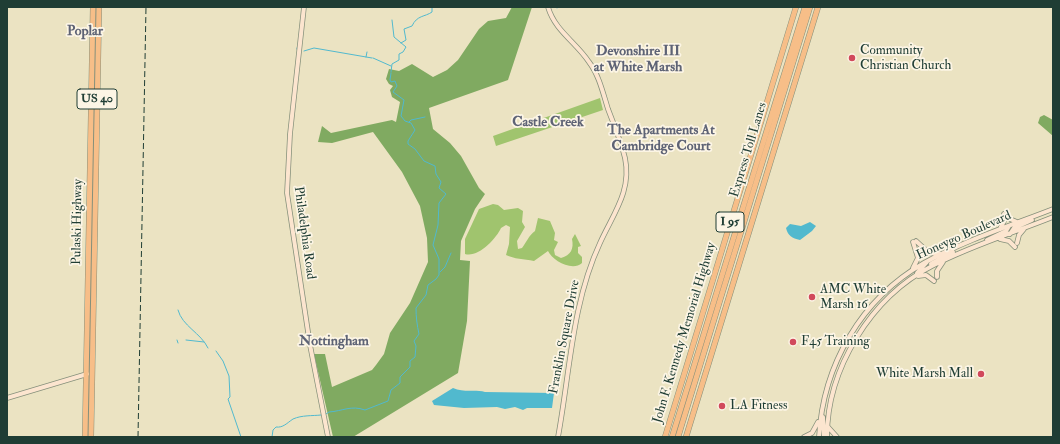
<!DOCTYPE html>
<style>
body{margin:0}
#map{position:relative;width:1060px;height:444px;overflow:hidden;background:#ebe3c2;font-family:"IM FELL Double Pica",serif}
canvas{display:block}
.frame{position:absolute;inset:0;border:8px solid #1f3d34;pointer-events:none}
</style>
<div id="map">
<canvas width="1060" height="444"></canvas>
<div class="frame"></div>
</div>
<script>
const g = document.querySelector('canvas').getContext('2d');
g.lineJoin = 'round';
function fillPath(path, color) { g.fillStyle = color; g.fill(path, 'evenodd'); }
function trace(path, color, width, dash) { g.strokeStyle = color; g.lineWidth = width; g.lineCap = dash ? 'butt' : 'round'; g.setLineDash(dash || []); g.stroke(path); }
function write(font, color, halo, rows, align = 'center') {
  g.font = font + ' "IM FELL Double Pica",serif'; g.lineWidth = 3.5; g.setLineDash([]); g.textBaseline = 'middle'; g.strokeStyle = halo; g.fillStyle = color; for (const [text, x, y, turn = 0] of rows) {
    g.save(); g.translate(x, y); g.rotate((+turn || 0) * Math.PI / 180); g.textAlign = isNaN(turn) ? turn : align; if (halo) g.strokeText(text, 0, 0); g.fillText(text, 0, 0); g.restore();
  }
}
const green = new Path2D(`
 M 600,98 L 603,110 L 496,146 L 493,136 Z
 M 493,204 L 498,205 L 504,210 L 518,208 L 523,211 L 522,222 L 525,227 L 517,241 L 518,249 L 522,248 C 526,243 529,235 535,231 L 538,218 L 550,221 L 555,233 L 554,240 L 558,242 L 554,250 L 555,255 L 561,258 C 571,255 574,249 572,239 L 575,234 L 581,246 L 578,247 L 578,253 L 582,257 L 582,263 C 572,272 552,260 548,251 L 534,261 C 524,259 514,259 506,255 L 509,244 L 510,227 L 506,225 L 501,228 C 496,239 478,258 465,254 L 465,239 L 479,209 Z`);
const forest = new Path2D(`
 M 512,7 L 532,7 L 508,80 L 429,108 L 433,129 L 450,143 L 461,156 L 479,188 L 485,194 L 475,209 L 461,241 L 460,260 L 470,261 L 467,321 L 458,373 L 353,437 L 333,437 L 314,354 L 325,354 L 332,387 L 372,370 L 376,365 L 384,354 L 390,333 L 410,303 L 428,262 L 427,238 L 420,206 L 402,172 L 373,132 L 332,143 L 318,142 L 322,126 L 331,133 L 392,120 L 396,122 L 400,102 L 392,97 L 390,90 L 393,86 L 389,84 L 386,79 L 389,69 L 399,71 L 412,64 L 433,77 L 447,70 L 458,60 L 479,29 L 488,21 L 506,18 Z
 M 1044,115 L 1053,120 L 1053,136 L 1038,123 L 1040,117 Z`);
const water = new Path2D(`
 M 810,222 L 816,226 L 812,231 L 800,240 C 792,238 788,236 786,228 L 790,224 L 801,226 Z
 M 453,388 C 464,393 475,389 485,392 L 554,393 L 552,408 L 527,408 L 523,410 L 515,407 L 505,409 L 497,407 L 464,408 L 434,405 L 432,401 Z`);
const stream = new Path2D(`
 M 557,7 L 557,8
 M 401,43 L 406,40 L 404,29 L 412,26 C 417,15 425,17 432,12 L 432,7
 M 297,48 L 297,49
 M 304,51 L 314,48 L 372,58
 M 366,57 L 367,52
 M 373,58 L 391,66
 M 391,72 L 392,64 L 399,60 L 399,54 L 403,52 L 406,47 L 394,37 L 392,20
 M 409,122 L 411,120 L 425,117
 M 440,272 L 445,267 L 451,253
 M 178,310 C 182,326 201,333 208,348
 M 177,340 L 178,343
 M 186,340 L 204,342
 M 216,351 L 223,361 L 229,376 L 230,397 L 228,399 L 241,437
 M 326,414 L 329,412 C 343,411 351,405 365,410 L 388,401 L 391,390 L 400,383 L 400,377 L 410,367 L 410,361 L 415,357 L 416,346 L 414,341 L 419,334 C 417,325 416,317 416,308 L 426,295 L 428,285 L 436,279 L 439,275 L 439,259 L 433,245 L 438,225 L 439,203 L 446,194 L 439,188 L 441,182 L 436,174 L 435,166 L 424,161 L 415,149 L 408,144 L 408,141 L 415,130 L 411,123 L 405,121 L 401,116 L 404,100 L 393,92 L 397,86 L 395,81 L 391,82 L 390,80 L 391,73
 M 272,437 L 273,430 L 276,427 C 283,428 287,423 293,419 C 302,415 312,416 321,415`);
const secondary = new Path2D(`
 M 304,7 L 290,134 L 287,193 L 310,345 L 328,437
 M 548,7 C 555,31 576,42 589,62 C 599,75 603,93 608,109 C 614,125 621,141 625,158 C 632,191 613,214 600,243 C 572,303 570,372 558,437
 M 1004,214 L 1010,219 L 1017,222
 M 1000,229 L 1004,221 L 1004,214
 M 1010,234 L 1014,228 L 1032,220
 M 1000,239 L 1009,241 L 1015,247
 M 987,240 L 1006,231 L 1009,226
 M 916,241 L 929,253 L 941,254
 M 913,242 L 918,258 L 913,268
 M 1017,243 L 1019,235 L 1024,229
 M 931,264 L 953,252
 M 917,273 L 927,262
 M 918,276 L 926,275 L 934,281
 M 937,277 L 937,271 L 943,262
 M 7,398 L 87,374
 M 823,417 L 824,437
 M 828,427 L 837,437
 M 804,437 L 812,433 L 818,422
 M 819,437 C 823,365 861,299 924,263 C 963,241 1012,225 1053,209
 M 827,437 C 827,369 871,297 932,266 C 970,246 1013,233 1053,217`);
const highway = new Path2D(`
 M 85,437 L 93,7
 M 91,437 L 99,7
 M 665,437 L 796,7
 M 672,437 L 805,7
 M 678,437 L 810,7
 M 686,437 L 818,7`);
const rail = new Path2D(`
 M 138,437 L 146,7`);
const markers = [
 [852,58,4,"#d1495b"],
 [812,297,4,"#d1495b"],
 [793,342,4,"#d1495b"],
 [981,374,4,"#d1495b"],
 [722,406,4,"#d1495b"]
];
const shields = [
 [97,99,40],
 [730,222,28]
];
const shieldNames = [
 ["US 40",97,99],
 ["I 95",730,222]
];
const poiNames = [
 ["Community",860,51],
 ["Christian Church",860,66],
 ["AMC White",820,290],
 ["Marsh 16",820,305],
 ["F45 Training",801,342],
 ["White Marsh Mall",973,374,"right"],
 ["LA Fitness",730,406]
];
const streetNames = [
 ["Express Toll Lanes",749,150,-73],
 ["Pulaski Highway",78,222,-89],
 ["Philadelphia Road",304,233,82],
 ["Honeygo Boulevard",964,236,-24],
 ["John F. Kennedy Memorial Highway",685,333,-73],
 ["Franklin Square Drive",565,337,-79]
];
const neighbourhoodNames = [
 ["Poplar",85,32],
 ["Devonshire III",638,52],
 ["at White Marsh",638,68],
 ["Castle Creek",548,123],
 ["The Apartments At",661,131],
 ["Cambridge Court",661,147],
 ["Nottingham",334,342]
];
fillPath(green, '#a0c46e');
fillPath(forest, '#80aa61');
fillPath(water, '#51b9ce');
trace(stream, '#51b9ce', 1);
trace(secondary, '#85907b', 5.5);
trace(highway, '#85907b', 6);
trace(secondary, '#fce5cf', 4);
trace(highway, '#f7be88', 5);
trace(rail, '#1f3d34', 1, [6, 3]);
for (const [x, y, r, color] of markers) { const dot = new Path2D(); dot.arc(x, y, r, 0, 2 * Math.PI); g.fillStyle = color; g.fill(dot); trace(dot, '#fcf5e5', 1.5); }
for (const [x, y, w] of shields) { const box = new Path2D(); box.roundRect(x - w / 2, y - 10, w, 20, 3); g.fillStyle = '#fcf5e5'; g.fill(box); trace(box, '#1f3d34', 1); }
write('bold 12px', '#1f3d34', null, shieldNames);
write('13px', '#1f3d34', '#fcf5e5', poiNames, 'left');
write('13px', '#1f3d34', '#fcf5e5', streetNames);
write('bold 14px', '#5e6375', '#fcf5e5', neighbourhoodNames);
</script>
